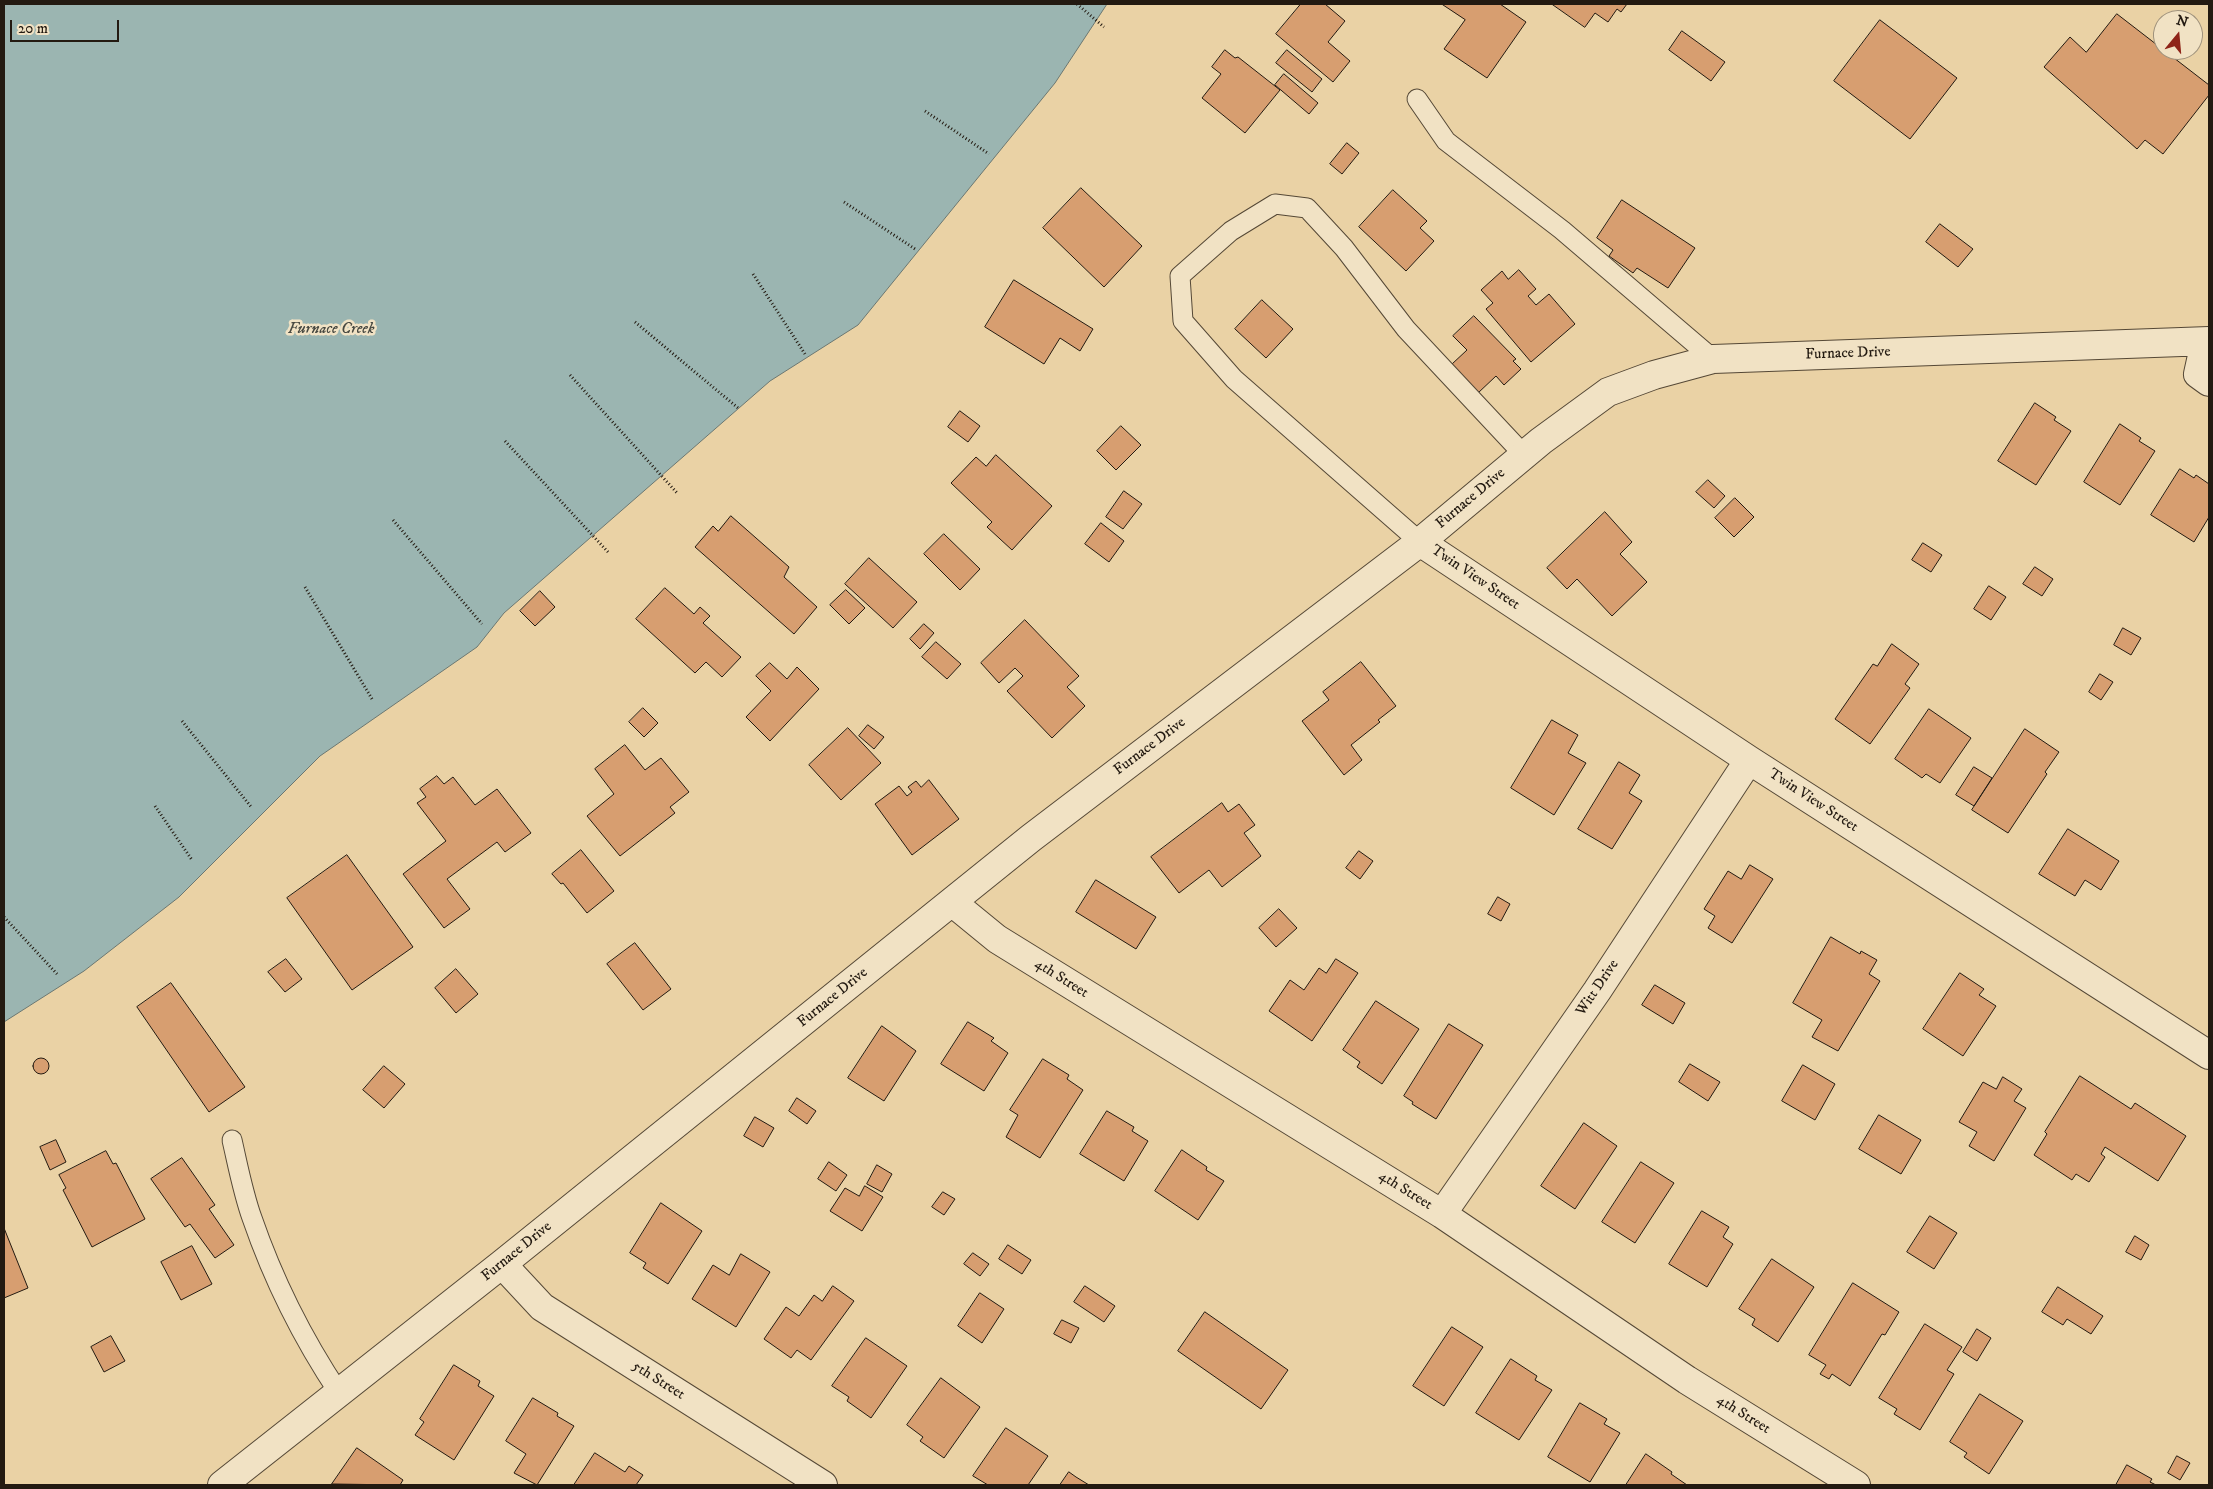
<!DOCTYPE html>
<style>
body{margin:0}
#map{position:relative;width:2213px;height:1489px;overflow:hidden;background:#ead2a5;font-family:"IM FELL DW Pica",serif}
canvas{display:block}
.frame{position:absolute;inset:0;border:5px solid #231a11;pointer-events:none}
.north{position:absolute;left:2153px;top:10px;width:50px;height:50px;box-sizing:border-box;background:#f1e2c4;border:1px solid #9f927c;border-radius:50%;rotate:17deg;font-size:14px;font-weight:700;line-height:20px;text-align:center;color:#231a11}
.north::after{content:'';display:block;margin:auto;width:18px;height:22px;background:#8f2418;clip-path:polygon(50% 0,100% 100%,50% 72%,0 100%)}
.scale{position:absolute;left:10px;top:20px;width:109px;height:22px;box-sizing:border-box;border:2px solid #231a11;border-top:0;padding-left:6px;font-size:15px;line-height:18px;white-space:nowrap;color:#231a11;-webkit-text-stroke:4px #f1e2c4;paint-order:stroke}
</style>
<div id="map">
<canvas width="2213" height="1489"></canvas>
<div class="frame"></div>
<div class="north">N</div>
<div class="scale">20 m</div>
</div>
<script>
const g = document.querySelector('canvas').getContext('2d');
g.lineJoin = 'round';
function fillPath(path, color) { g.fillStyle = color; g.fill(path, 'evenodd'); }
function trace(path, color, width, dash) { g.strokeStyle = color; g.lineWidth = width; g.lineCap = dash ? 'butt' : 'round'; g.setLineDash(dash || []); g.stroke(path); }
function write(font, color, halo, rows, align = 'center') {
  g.font = font + ' "IM FELL DW Pica",serif'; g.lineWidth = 5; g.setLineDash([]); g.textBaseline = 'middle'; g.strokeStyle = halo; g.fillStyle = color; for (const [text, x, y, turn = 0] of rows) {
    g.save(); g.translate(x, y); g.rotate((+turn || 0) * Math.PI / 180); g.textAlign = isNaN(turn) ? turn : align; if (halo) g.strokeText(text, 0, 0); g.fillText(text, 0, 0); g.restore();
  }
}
const water = new Path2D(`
 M 4,4 L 1107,4 L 1055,83 L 858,325 L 770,381 L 504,613 L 477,647 L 320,756 L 179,897 L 84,971 L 4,1022 Z`);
const building = new Path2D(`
 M 1301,4 L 1325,4 L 1345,21 L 1328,42 L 1350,61 L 1333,82 L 1276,34 Z
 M 1442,4 L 1500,4 L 1526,22 L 1487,78 L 1444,49 L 1465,20 Z
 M 1552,4 L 1627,4 L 1621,12 L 1617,9 L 1608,22 L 1595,13 L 1585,27 Z
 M 2117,14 L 2209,85 L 2209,95 L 2163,154 L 2145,140 L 2137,149 L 2044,67 L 2070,37 L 2086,52 Z
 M 1880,20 L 1957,78 L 1910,139 L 1834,81 Z
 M 1682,31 L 1725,62 L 1711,81 L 1669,50 Z
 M 1225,50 L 1235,58 L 1238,57 L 1280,90 L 1245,133 L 1202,98 L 1221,74 L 1212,67 Z
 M 1287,50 L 1322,79 L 1312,92 L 1276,63 Z
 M 1284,74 L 1318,103 L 1309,114 L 1275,85 Z
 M 1347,143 L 1359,153 L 1342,174 L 1330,164 Z
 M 1081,188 L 1142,246 L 1104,287 L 1043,228 Z
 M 1393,190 L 1427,221 L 1420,228 L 1434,241 L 1406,271 L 1359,227 Z
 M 1622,200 L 1695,248 L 1668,288 L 1637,268 L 1633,273 L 1609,256 L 1613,250 L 1597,238 Z
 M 1940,224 L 1973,249 L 1958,267 L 1926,242 Z
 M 1519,270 L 1536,289 L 1528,296 L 1536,305 L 1549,294 L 1575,324 L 1531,362 L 1486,309 L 1493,303 L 1481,290 L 1502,271 L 1508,279 Z
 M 1014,280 L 1093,329 L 1080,351 L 1060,338 L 1044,364 L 985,327 Z
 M 1262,300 L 1293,329 L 1266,358 L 1235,329 Z
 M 1474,316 L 1516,359 L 1513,361 L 1521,369 L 1504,385 L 1496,376 L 1478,393 L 1452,364 L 1467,350 L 1453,336 Z
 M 2035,403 L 2056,417 L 2054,420 L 2071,431 L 2036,485 L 1998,461 Z
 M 960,411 L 980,426 L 968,442 L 948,427 Z
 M 2120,424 L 2141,438 L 2139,441 L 2155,451 L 2120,505 L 2084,482 Z
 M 1121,426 L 1141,445 L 1116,470 L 1097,451 Z
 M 996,455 L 1052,506 L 1012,550 L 987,527 L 992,522 L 951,483 L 976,457 L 986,466 Z
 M 2180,469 L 2194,478 L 2196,475 L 2209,484 L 2209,517 L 2194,542 L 2151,515 Z
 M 1708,480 L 1725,496 L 1714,508 L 1696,492 Z
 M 1124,491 L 1142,504 L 1123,529 L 1106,517 Z
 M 1735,498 L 1754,517 L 1734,537 L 1715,518 Z
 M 1605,512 L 1632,542 L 1620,554 L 1647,582 L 1612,616 L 1577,579 L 1567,589 L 1547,568 Z
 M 731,516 L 789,567 L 784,577 L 817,607 L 794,634 L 695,547 L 713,526 L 718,531 Z
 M 1101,523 L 1124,541 L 1109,562 L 1085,544 Z
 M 944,534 L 980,569 L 960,590 L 924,554 Z
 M 1923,543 L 1942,555 L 1931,572 L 1912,560 Z
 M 869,558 L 917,602 L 893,628 L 845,584 Z
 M 2035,567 L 2053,579 L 2042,596 L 2023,584 Z
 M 1989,586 L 2006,597 L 1991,620 L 1974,609 Z
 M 665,588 L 694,614 L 700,607 L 710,616 L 703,623 L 741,657 L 722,677 L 706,662 L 695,673 L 636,619 Z
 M 846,590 L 865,608 L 849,624 L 830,605 Z
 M 540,591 L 555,607 L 535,626 L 520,611 Z
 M 1025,620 L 1079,676 L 1067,687 L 1085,706 L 1052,738 L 1007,691 L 1023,676 L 1015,668 L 999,683 L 981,663 Z
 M 924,624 L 934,633 L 920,649 L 910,639 Z
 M 2123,628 L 2141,638 L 2131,655 L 2114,645 Z
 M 936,642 L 961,664 L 947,679 L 922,657 Z
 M 1892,644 L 1919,664 L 1905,684 L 1910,688 L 1870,744 L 1835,719 L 1873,664 L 1877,666 Z
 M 1361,662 L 1396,706 L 1378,720 L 1380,722 L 1351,745 L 1362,760 L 1344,775 L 1302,721 L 1329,700 L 1323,692 Z
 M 770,663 L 787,679 L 797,667 L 819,689 L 770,741 L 746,717 L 771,691 L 756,676 Z
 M 2100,674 L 2113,682 L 2101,700 L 2089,692 Z
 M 643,708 L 658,723 L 644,737 L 629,722 Z
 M 1929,709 L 1971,738 L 1940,783 L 1926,774 L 1922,778 L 1895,759 Z
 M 1552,720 L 1578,735 L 1568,753 L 1586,763 L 1554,815 L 1511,788 Z
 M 868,725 L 884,737 L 874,749 L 859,736 Z
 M 848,728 L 881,763 L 841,800 L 809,765 Z
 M 2025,729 L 2059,752 L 2045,772 L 2047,774 L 2008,833 L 1972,810 Z
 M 625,745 L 645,770 L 661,758 L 689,792 L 670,807 L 675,813 L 620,856 L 587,816 L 614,794 L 595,769 Z
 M 1619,762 L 1640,775 L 1629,793 L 1642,801 L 1612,849 L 1578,829 Z
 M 1974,767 L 1992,778 L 1974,806 L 1956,795 Z
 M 437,776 L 444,784 L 453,777 L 475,805 L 497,789 L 531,833 L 505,852 L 497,842 L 447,879 L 470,909 L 444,928 L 403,874 L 446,841 L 417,803 L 426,797 L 420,789 Z
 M 929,780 L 959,819 L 912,855 L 875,804 L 899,786 L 907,796 L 912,792 L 908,787 L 916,781 L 921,787 Z
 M 1222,803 L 1228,812 L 1239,804 L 1255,825 L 1244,833 L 1261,856 L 1222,887 L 1209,870 L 1179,893 L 1151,857 Z
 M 2068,829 L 2119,861 L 2101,890 L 2085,880 L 2075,896 L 2039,874 Z
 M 581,850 L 614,891 L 587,913 L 563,883 L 561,884 L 552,874 Z
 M 1359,851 L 1373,861 L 1360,879 L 1346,868 Z
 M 347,855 L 413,947 L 352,990 L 287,898 Z
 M 1750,865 L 1773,879 L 1732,943 L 1708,928 L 1715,916 L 1704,909 L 1728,871 L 1741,879 Z
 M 1096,880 L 1156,917 L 1136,949 L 1076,912 Z
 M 1498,897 L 1510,904 L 1501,921 L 1488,914 Z
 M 1279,909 L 1297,928 L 1276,947 L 1259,928 Z
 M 1831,937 L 1860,954 L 1861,951 L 1877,960 L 1869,974 L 1880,981 L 1838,1051 L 1812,1037 L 1822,1020 L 1793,1003 Z
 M 635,943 L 671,989 L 643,1010 L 607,964 Z
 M 286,959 L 302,979 L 285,992 L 268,972 Z
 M 1336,959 L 1358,973 L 1312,1041 L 1269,1011 L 1290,980 L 1304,990 L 1319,968 L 1326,973 Z
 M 456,969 L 478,994 L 456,1013 L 435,988 Z
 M 1960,973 L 1984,989 L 1979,995 L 1996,1006 L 1963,1056 L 1923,1029 Z
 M 171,983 L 245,1087 L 209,1112 L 137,1007 Z
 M 1655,985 L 1685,1003 L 1673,1024 L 1642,1005 Z
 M 1376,1001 L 1419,1029 L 1382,1084 L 1357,1067 L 1360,1062 L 1343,1050 Z
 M 968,1022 L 994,1038 L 991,1041 L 1008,1053 L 984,1091 L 941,1064 Z
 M 1449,1024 L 1483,1045 L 1436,1119 L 1412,1104 L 1413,1102 L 1404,1096 Z
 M 882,1026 L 916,1051 L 884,1101 L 848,1078 Z
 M33 1066a8 8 0 1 1 16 0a8 8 0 1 1-16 0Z
 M 1043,1059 L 1069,1075 L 1067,1079 L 1083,1090 L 1040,1158 L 1006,1137 L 1018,1115 L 1010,1110 Z
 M 1690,1064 L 1720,1082 L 1708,1101 L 1679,1082 Z
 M 1803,1065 L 1835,1084 L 1815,1120 L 1782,1101 Z
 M 384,1066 L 405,1084 L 384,1108 L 363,1090 Z
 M 2080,1076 L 2131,1109 L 2135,1103 L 2186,1136 L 2158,1181 L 2105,1147 L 2101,1154 L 2105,1157 L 2089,1182 L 2076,1174 L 2072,1180 L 2034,1155 L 2047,1134 L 2045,1132 Z
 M 2003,1077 L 2022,1089 L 2014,1101 L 2026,1108 L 1994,1161 L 1969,1146 L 1977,1132 L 1959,1122 L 1983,1082 L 1996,1089 Z
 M 797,1098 L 816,1111 L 807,1124 L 789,1111 Z
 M 1107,1111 L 1134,1127 L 1132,1131 L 1148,1141 L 1124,1181 L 1080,1154 Z
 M 1879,1115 L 1921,1140 L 1901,1174 L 1859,1149 Z
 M 755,1117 L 774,1128 L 763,1147 L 744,1136 Z
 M 1584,1123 L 1617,1146 L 1575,1209 L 1541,1186 Z
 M 56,1140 L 66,1162 L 50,1170 L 40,1147 Z
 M 1182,1150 L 1207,1167 L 1206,1170 L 1224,1181 L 1198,1220 L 1155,1191 Z
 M 106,1151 L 113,1164 L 116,1163 L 145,1219 L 92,1247 L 63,1190 L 66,1188 L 59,1175 Z
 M 182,1158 L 215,1205 L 209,1209 L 234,1245 L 215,1258 L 190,1224 L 185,1227 L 151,1179 Z
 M 829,1162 L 847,1175 L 836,1191 L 818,1179 Z
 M 1641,1162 L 1674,1183 L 1635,1243 L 1602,1222 Z
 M 877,1165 L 892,1174 L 882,1192 L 867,1184 Z
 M 865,1186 L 883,1197 L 862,1231 L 830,1211 L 845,1188 L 859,1196 Z
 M 943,1192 L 955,1199 L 944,1215 L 932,1207 Z
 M 661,1203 L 702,1231 L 668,1284 L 643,1268 L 646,1263 L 630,1253 Z
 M 1702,1211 L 1729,1227 L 1723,1237 L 1733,1244 L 1707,1287 L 1669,1264 Z
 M 1930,1216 L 1957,1233 L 1934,1269 L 1907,1252 Z
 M 4,1228 L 28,1288 L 4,1298 Z
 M 2135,1236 L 2149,1245 L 2141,1260 L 2126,1252 Z
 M 1008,1245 L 1031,1260 L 1022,1274 L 999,1259 Z
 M 192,1246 L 212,1284 L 181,1300 L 161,1262 Z
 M 973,1253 L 989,1264 L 980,1276 L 964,1264 Z
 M 741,1254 L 770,1272 L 736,1327 L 692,1299 L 713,1265 L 729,1275 Z
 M 1772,1259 L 1814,1287 L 1778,1342 L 1752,1325 L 1755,1319 L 1739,1309 Z
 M 1853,1283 L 1899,1312 L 1885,1335 L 1882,1334 L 1850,1386 L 1832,1374 L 1829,1379 L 1820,1374 L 1826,1365 L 1809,1355 Z
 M 833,1286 L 854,1301 L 811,1360 L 797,1350 L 791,1358 L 764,1339 L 786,1307 L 799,1316 L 814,1295 L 822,1301 Z
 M 1085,1286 L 1115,1306 L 1104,1322 L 1074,1302 Z
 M 2058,1287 L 2103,1316 L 2091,1334 L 2067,1319 L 2063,1325 L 2042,1312 Z
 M 980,1293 L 1004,1309 L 982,1343 L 958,1326 Z
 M 1205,1312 L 1288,1370 L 1261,1409 L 1178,1351 Z
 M 1062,1320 L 1079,1328 L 1071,1343 L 1054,1334 Z
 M 1925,1324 L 1962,1347 L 1947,1370 L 1954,1374 L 1920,1430 L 1894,1414 L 1897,1409 L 1879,1398 Z
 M 1452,1327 L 1483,1347 L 1444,1406 L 1413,1386 Z
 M 1977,1329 L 1991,1338 L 1977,1361 L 1963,1352 Z
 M 111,1336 L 125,1361 L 104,1372 L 91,1347 Z
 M 866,1338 L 907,1366 L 871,1418 L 847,1401 L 849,1397 L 832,1386 Z
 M 1511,1359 L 1537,1376 L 1535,1380 L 1552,1390 L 1519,1440 L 1476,1413 Z
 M 454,1365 L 480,1381 L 478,1386 L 494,1396 L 454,1460 L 415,1435 L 424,1422 L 420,1419 Z
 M 941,1378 L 980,1407 L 944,1458 L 920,1441 L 923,1437 L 907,1425 Z
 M 1980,1394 L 2023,1421 L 1989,1474 L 1964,1457 L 1967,1453 L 1950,1442 Z
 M 533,1398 L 558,1413 L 557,1416 L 574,1426 L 537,1485 L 514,1473 L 526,1454 L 506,1441 Z
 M 1580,1403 L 1607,1419 L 1604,1424 L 1620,1433 L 1590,1482 L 1548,1457 Z
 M 1006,1428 L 1048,1456 L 1028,1485 L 988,1485 L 973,1476 Z
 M 357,1448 L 403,1480 L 400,1485 L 332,1484 Z
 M 595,1453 L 625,1472 L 629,1466 L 643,1475 L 636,1485 L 574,1485 Z
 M 1646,1454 L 1672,1472 L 1671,1474 L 1687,1485 L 1626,1485 Z
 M 2177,1456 L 2190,1463 L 2180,1480 L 2168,1473 Z
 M 2127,1465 L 2152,1479 L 2150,1482 L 2156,1485 L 2116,1485 Z
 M 1069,1472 L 1076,1477 L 1089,1485 L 1060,1485 Z`);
const path = new Path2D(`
 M 1077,4 L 1104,27
 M 925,111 L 989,154
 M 844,202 L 915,249
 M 753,274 L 805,354
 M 635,322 L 738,408
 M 570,375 L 678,494
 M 505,441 L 608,552
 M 393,520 L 482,624
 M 305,587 L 372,699
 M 182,721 L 252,808
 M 155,806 L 192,860
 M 4,917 L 57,974`);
const service = new Path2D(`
 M 1417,99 L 1446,141 L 1562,230 L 1713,359
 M 1420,542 L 1234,379 L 1183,321 L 1180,276 L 1231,231 L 1275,204 L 1307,208 L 1344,248 L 1406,329 L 1524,455
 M 232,1140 C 238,1166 243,1193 252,1218 C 273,1279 303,1339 339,1393`);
const minor = new Path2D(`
 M 2205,342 L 2198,374 L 2209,382
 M 1420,542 L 1749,760 L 2209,1055
 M 953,903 L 997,939 L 1442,1214 L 1687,1380 L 1856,1485
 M 1442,1214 L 1597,991 L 1749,760
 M 502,1264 L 542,1307 L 823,1485
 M 222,1485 L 502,1264 L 1031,838 L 1420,542 L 1541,441 L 1608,392 L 1654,375 L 1713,359 L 2209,341`);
const streetNames = [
 ["Furnace Drive",1848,354,-2],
 ["Furnace Drive",1471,499,-40],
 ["Twin View Street",1475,578,34],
 ["Furnace Drive",1150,747,-37],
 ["Twin View Street",1813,801,33],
 ["4th Street",1061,979,32],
 ["Witt Drive",1598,988,-56],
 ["Furnace Drive",833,998,-39],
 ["4th Street",1405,1191,32],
 ["Furnace Drive",517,1252,-39],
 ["5th Street",658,1381,32],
 ["4th Street",1743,1415,32]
];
const waterNames = [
 ["Furnace Creek",331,330]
];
fillPath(water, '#9bb5b1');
trace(water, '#6b7771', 1);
fillPath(building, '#d79e70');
trace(building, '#231a11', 1);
trace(service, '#554836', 21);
trace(minor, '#554836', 30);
trace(path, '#231a11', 3, [1, 2.5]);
trace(service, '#f1e2c4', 19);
trace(minor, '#f1e2c4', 28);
write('15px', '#231a11', '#f1e2c4', streetNames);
write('italic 16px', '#474841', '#f1e2c4', waterNames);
</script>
